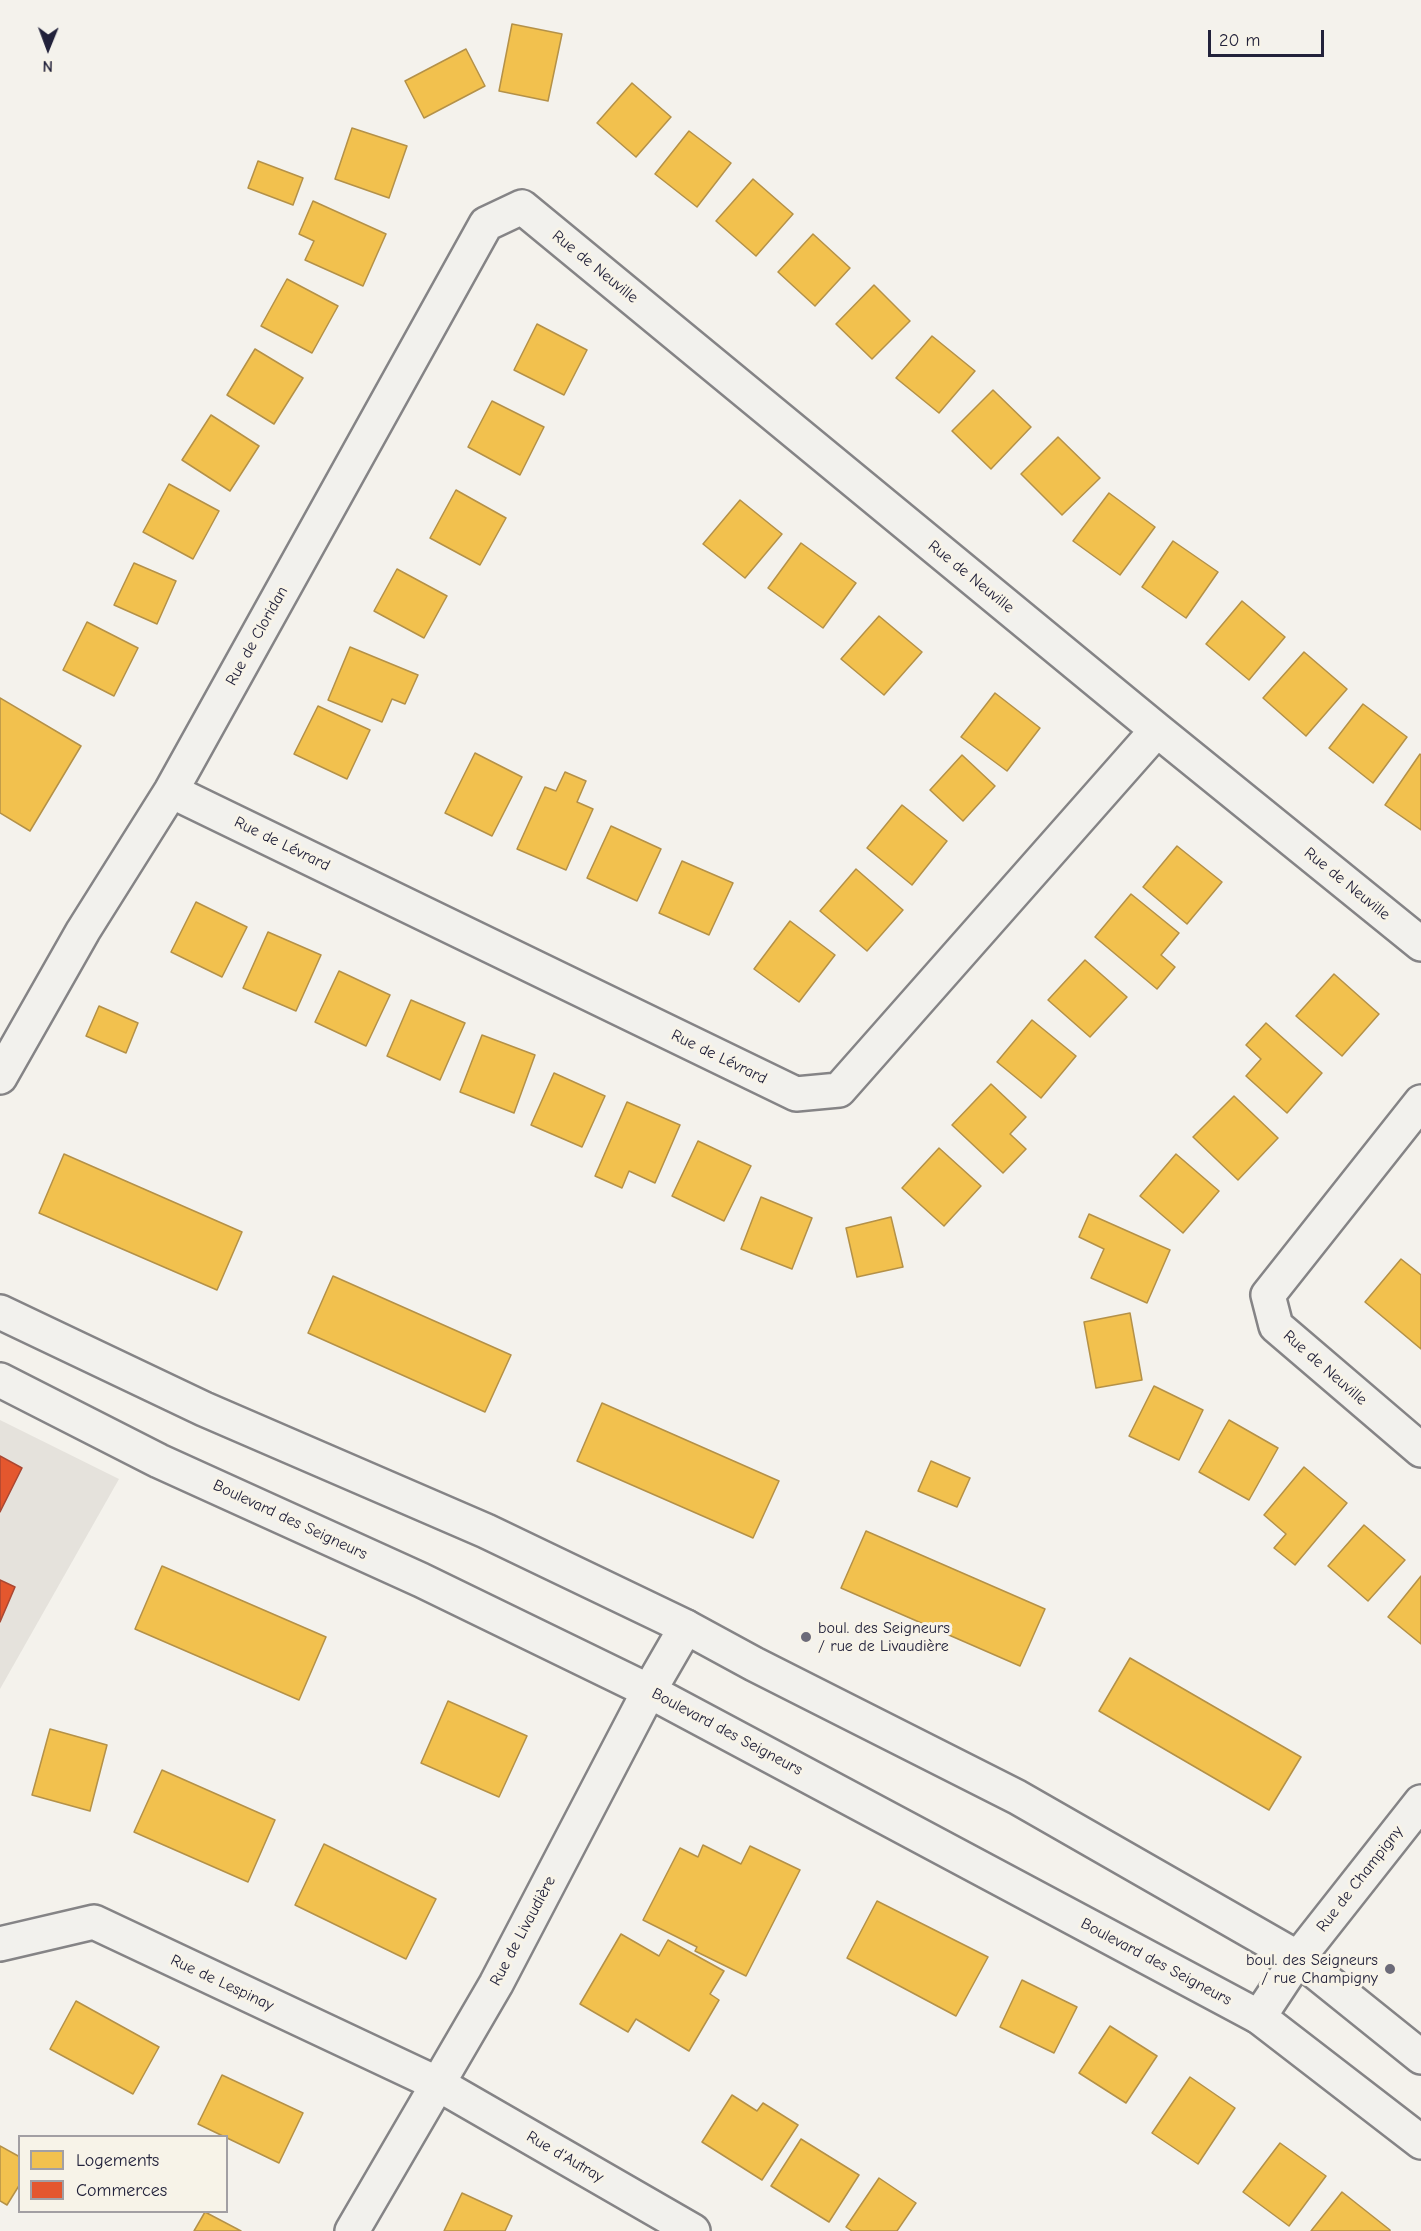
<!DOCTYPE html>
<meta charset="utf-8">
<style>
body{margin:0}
#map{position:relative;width:1421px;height:2231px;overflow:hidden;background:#f4f2ec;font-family:"Comic Neue",sans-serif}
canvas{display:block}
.legend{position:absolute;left:18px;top:2135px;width:210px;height:78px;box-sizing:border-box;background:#f7f3e8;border:2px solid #a29fa3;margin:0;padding:8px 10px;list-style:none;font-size:18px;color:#22223b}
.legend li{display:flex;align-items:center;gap:12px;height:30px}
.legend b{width:30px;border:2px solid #a29fa3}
.north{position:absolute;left:18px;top:18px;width:60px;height:60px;-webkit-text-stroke:4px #f7f3e8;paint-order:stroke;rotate:181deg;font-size:16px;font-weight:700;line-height:24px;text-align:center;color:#22223b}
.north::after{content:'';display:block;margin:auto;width:21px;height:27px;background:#22223b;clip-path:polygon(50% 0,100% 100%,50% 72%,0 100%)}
.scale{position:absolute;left:1208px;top:30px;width:116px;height:27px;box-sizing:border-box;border:3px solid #22223b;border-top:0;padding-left:8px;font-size:18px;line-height:21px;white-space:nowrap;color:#22223b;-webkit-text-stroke:4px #f7f3e8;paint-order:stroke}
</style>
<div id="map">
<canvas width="1421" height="2231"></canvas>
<ul class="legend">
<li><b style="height:16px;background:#f2c14e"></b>Logements</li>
<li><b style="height:16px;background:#e4572e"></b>Commerces</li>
</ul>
<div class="north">N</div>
<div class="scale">20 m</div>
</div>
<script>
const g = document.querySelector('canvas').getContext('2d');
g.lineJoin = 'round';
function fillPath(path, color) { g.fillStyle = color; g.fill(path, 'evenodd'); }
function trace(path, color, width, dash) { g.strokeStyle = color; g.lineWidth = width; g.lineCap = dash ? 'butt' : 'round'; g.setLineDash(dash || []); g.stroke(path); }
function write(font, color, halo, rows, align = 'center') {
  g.font = font + ' "Comic Neue",sans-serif'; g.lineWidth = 6; g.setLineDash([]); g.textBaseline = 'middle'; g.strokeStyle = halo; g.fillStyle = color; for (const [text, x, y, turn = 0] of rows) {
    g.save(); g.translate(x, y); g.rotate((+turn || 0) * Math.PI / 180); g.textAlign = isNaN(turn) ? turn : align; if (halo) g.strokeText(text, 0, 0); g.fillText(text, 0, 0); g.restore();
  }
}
const built = new Path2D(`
 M 0,1420 L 119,1479 L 0,1689 Z`);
const homes = new Path2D(`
 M 512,24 L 562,34 L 548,101 L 499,91 Z
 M 466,49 L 485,86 L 424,118 L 405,81 Z
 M 632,83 L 671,117 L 636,157 L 597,123 Z
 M 352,128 L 407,146 L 389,198 L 335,179 Z
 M 689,131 L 731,163 L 697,207 L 655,174 Z
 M 258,161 L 303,178 L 293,205 L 248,188 Z
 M 753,179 L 793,214 L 756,256 L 716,221 Z
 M 313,201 L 386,234 L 363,286 L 305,260 L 314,241 L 299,234 Z
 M 813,234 L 850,268 L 815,306 L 778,272 Z
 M 287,279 L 338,306 L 312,353 L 261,326 Z
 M 874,285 L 910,321 L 872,359 L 836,324 Z
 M 537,324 L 587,350 L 564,395 L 514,370 Z
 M 932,336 L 975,371 L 939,413 L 896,378 Z
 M 255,349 L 303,378 L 274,424 L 227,395 Z
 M 993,390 L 1031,427 L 991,469 L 952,431 Z
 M 492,401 L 544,427 L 520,475 L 468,447 Z
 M 211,415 L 259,446 L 230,491 L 182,460 Z
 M 1058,437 L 1100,478 L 1062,515 L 1021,474 Z
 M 169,484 L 219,511 L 193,559 L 143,532 Z
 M 456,490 L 506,518 L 480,565 L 430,538 Z
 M 1109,493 L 1155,527 L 1120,575 L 1073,541 Z
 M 740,500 L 782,534 L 745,578 L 703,544 Z
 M 1173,541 L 1218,572 L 1186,618 L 1142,587 Z
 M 801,543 L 856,583 L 823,628 L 768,588 Z
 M 134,563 L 176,581 L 157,624 L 114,605 Z
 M 397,569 L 447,596 L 424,638 L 374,611 Z
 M 1242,601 L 1285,637 L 1249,680 L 1206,644 Z
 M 879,616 L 922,652 L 884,695 L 841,659 Z
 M 87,622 L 138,648 L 114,696 L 63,670 Z
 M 350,647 L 418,675 L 405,704 L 392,699 L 382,722 L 328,700 Z
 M 1304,652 L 1347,689 L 1306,736 L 1263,698 Z
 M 995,693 L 1040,728 L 1007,771 L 961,737 Z
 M 0,698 L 81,746 L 30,831 L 0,813 Z
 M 1363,704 L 1407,737 L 1373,783 L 1329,748 Z
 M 318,706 L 370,730 L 347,779 L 294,754 Z
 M 475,753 L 522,777 L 492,836 L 445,813 Z
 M 1420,754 L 1421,755 L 1421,830 L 1385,805 Z
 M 962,755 L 995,786 L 963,821 L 930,790 Z
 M 565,772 L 586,781 L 577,802 L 593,809 L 566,870 L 517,849 L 545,787 L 556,791 Z
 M 902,805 L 947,841 L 912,885 L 867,848 Z
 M 611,826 L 661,849 L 637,901 L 587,878 Z
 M 1177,846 L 1222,882 L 1187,924 L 1143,887 Z
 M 682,861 L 733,883 L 709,935 L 659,913 Z
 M 856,869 L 903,910 L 867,951 L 820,911 Z
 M 1131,894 L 1179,933 L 1161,955 L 1175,967 L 1157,989 L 1095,937 Z
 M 196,902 L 247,927 L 222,977 L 171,952 Z
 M 790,921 L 835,955 L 799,1002 L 754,969 Z
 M 268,932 L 321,955 L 296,1011 L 243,988 Z
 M 1085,960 L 1127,997 L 1090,1037 L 1048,1000 Z
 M 339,971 L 390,995 L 366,1046 L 315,1022 Z
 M 1334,974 L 1379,1014 L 1342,1056 L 1296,1016 Z
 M 411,1000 L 465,1023 L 440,1080 L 387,1056 Z
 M 99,1006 L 138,1023 L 126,1053 L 86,1036 Z
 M 1032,1020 L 1076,1056 L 1041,1098 L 997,1062 Z
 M 1266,1023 L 1322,1073 L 1287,1113 L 1246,1076 L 1261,1059 L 1246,1045 Z
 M 482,1035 L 535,1055 L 514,1113 L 460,1092 Z
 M 554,1073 L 605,1096 L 582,1147 L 531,1125 Z
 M 991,1084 L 1026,1117 L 1010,1134 L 1026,1149 L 1003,1173 L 952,1125 Z
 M 1234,1096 L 1278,1138 L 1238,1180 L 1193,1137 Z
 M 627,1102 L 680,1125 L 655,1183 L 629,1171 L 622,1188 L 595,1176 Z
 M 698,1141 L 751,1166 L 724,1221 L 672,1196 Z
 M 939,1148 L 981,1186 L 944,1226 L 902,1188 Z
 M 64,1154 L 242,1232 L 217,1290 L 39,1213 Z
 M 1176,1154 L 1219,1191 L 1183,1233 L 1140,1196 Z
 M 761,1197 L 812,1218 L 792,1269 L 741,1249 Z
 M 1089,1214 L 1170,1250 L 1147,1303 L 1091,1278 L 1104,1249 L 1079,1237 Z
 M 891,1217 L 903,1267 L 857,1277 L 846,1228 Z
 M 1401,1259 L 1421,1275 L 1421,1349 L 1365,1302 Z
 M 333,1276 L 511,1355 L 485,1412 L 308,1333 Z
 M 1130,1313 L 1142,1380 L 1096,1388 L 1084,1322 Z
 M 1154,1386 L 1203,1410 L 1179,1460 L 1129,1436 Z
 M 602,1403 L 779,1481 L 753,1538 L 577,1461 Z
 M 1229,1420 L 1278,1448 L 1249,1500 L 1199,1472 Z
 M 931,1461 L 970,1478 L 957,1507 L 918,1491 Z
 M 1304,1467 L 1347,1503 L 1295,1565 L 1274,1548 L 1286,1534 L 1264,1515 Z
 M 1364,1525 L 1405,1560 L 1368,1601 L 1328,1566 Z
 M 866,1531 L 1045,1609 L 1020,1666 L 841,1588 Z
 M 162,1566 L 326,1637 L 299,1700 L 135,1629 Z
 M 1421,1576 L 1421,1644 L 1388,1617 Z
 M 1130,1658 L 1301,1757 L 1269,1810 L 1099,1711 Z
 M 448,1701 L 527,1736 L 499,1797 L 421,1763 Z
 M 50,1729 L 107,1745 L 90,1811 L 32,1795 Z
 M 162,1770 L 275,1820 L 248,1882 L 134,1832 Z
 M 324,1844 L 436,1899 L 406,1959 L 295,1905 Z
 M 703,1845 L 741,1864 L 750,1846 L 800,1870 L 746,1976 L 695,1951 L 697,1947 L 643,1920 L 680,1848 L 698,1857 Z
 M 877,1901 L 988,1957 L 956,2016 L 847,1958 Z
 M 621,1934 L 659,1956 L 668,1940 L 724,1971 L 710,1994 L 719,2000 L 689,2051 L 636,2019 L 628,2032 L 580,2004 Z
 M 1022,1980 L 1077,2007 L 1054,2053 L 1000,2027 Z
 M 76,2001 L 159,2047 L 133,2094 L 50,2049 Z
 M 1110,2026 L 1157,2056 L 1126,2103 L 1079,2073 Z
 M 222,2075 L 303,2113 L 279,2163 L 198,2124 Z
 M 1190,2077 L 1235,2108 L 1198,2164 L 1152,2133 Z
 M 732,2095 L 757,2111 L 763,2103 L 798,2125 L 762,2180 L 702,2142 Z
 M 801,2139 L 859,2175 L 829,2222 L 771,2186 Z
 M 1280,2143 L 1326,2176 L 1289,2226 L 1243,2192 Z
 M 0,2146 L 20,2157 L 20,2184 L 7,2205 L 0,2201 Z
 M 879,2178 L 916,2203 L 897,2231 L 852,2231 L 846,2227 Z
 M 1342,2192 L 1390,2230 L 1390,2231 L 1311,2231 Z
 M 462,2193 L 512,2216 L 505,2231 L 444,2231 Z
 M 205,2212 L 241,2231 L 194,2231 Z`);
const shops = new Path2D(`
 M 0,1456 L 22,1468 L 0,1512 Z
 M 0,1580 L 15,1587 L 0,1622 Z`);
const street = new Path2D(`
 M 171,791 L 796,1094 L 839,1090 L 1157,730
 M 0,1077 L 83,931 L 171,791 L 486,224 L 522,207 L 1157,730 L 1421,944
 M 1421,1102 L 1268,1295 L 1276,1326 L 1421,1450
 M 0,1944 L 94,1922 L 438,2084 L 693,2231
 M 1259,2017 L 1298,1958 L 1421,1802
 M 352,2231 L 496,1984 L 649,1691 L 686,1627`);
const secondary = new Path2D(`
 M 0,1312 L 204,1409 L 486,1531 L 686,1627 L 754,1664 L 1017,1797 L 1298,1958 L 1421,2057
 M 0,1380 L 159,1461 L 421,1580 L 649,1691 L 1259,2017 L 1421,2142`);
const markers = [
 [806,1637,6,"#6c6b79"],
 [1390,1969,6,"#6c6b79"]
];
const streetNames = [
 ["Rue de Neuville",595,267,39],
 ["Rue de Neuville",971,577,39],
 ["Rue de Cloridan",257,636,-61],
 ["Rue de Lévrard",282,844,26],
 ["Rue de Neuville",1347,884,39],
 ["Rue de Lévrard",719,1057,26],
 ["Rue de Neuville",1325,1368,41],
 ["Boulevard des Seigneurs",290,1520,25],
 ["Boulevard des Seigneurs",727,1732,28],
 ["Rue de Champigny",1360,1879,-52],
 ["Rue de Livaudière",523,1931,-62],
 ["Boulevard des Seigneurs",1156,1962,28],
 ["Rue de Lespinay",222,1983,25],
 ["Rue d'Autray",565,2157,30]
];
const poiNames = [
 ["boul. des Seigneurs",818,1628],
 ["/ rue de Livaudière",818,1646],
 ["boul. des Seigneurs",1378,1960,"right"],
 ["/ rue Champigny",1378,1978,"right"]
];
fillPath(built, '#e5e2dc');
fillPath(homes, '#f2c14e');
trace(homes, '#b49148', 1.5);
fillPath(shops, '#e4572e');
trace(shops, '#aa4732', 1.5);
trace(street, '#858486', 38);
trace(secondary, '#858486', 38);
trace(street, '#f2f1ed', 33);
trace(secondary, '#f2f1ed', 33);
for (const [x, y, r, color] of markers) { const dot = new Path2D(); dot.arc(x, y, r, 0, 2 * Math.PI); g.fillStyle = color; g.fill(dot); trace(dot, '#f7f3e8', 2); }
write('16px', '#22223b', '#f7f3e8', streetNames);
write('16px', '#22223b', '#f7f3e8', poiNames, 'left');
</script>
